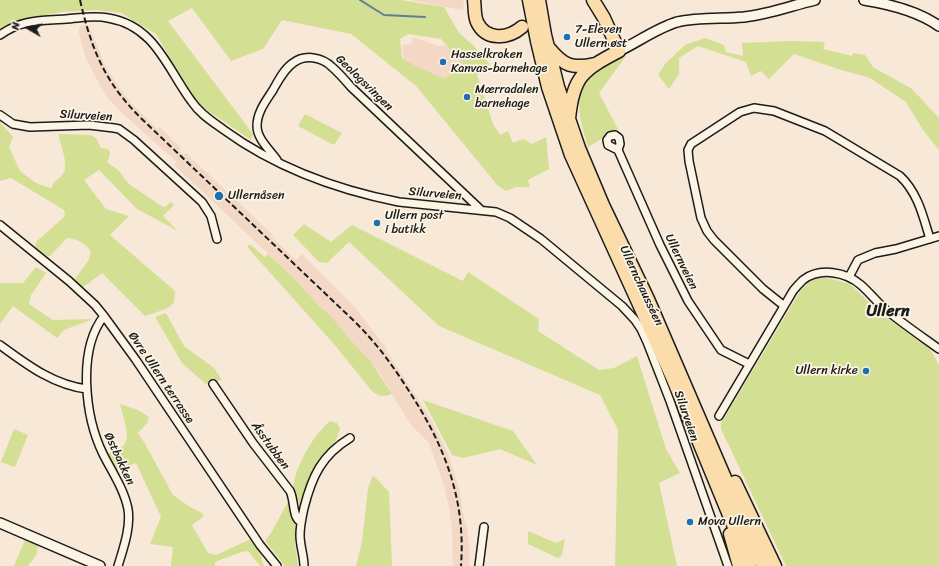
<!DOCTYPE html>
<meta charset="utf-8">
<style>
body{margin:0}
#map{position:relative;width:939px;height:566px;overflow:hidden;background:#f8e8d7;font-family:Sriracha,sans-serif}
canvas{display:block}
.north{position:absolute;left:8px;top:8px;width:40px;height:40px;-webkit-text-stroke:3px #fcf5e5;paint-order:stroke;rotate:279deg;font-size:11px;font-weight:700;line-height:16px;text-align:center;color:#1c1c1c}
.north::after{content:'';display:block;margin:auto;width:14px;height:18px;background:#1c1c1c;clip-path:polygon(50% 0,100% 100%,50% 72%,0 100%)}
</style>
<div id="map">
<canvas width="939" height="566"></canvas>
<div class="north">N</div>
</div>
<script>
const g = document.querySelector('canvas').getContext('2d');
g.lineJoin = 'round';
function fillPath(path, color) { g.fillStyle = color; g.fill(path, 'evenodd'); }
function trace(path, color, width, dash) { g.strokeStyle = color; g.lineWidth = width; g.lineCap = dash ? 'butt' : 'round'; g.setLineDash(dash || []); g.stroke(path); }
function write(font, color, halo, rows, align = 'center') {
  g.font = font + ' Sriracha,sans-serif'; g.lineWidth = 3.5; g.setLineDash([]); g.textBaseline = 'middle'; g.strokeStyle = halo; g.fillStyle = color; for (const [text, x, y, turn = 0] of rows) {
    g.save(); g.translate(x, y); g.rotate((+turn || 0) * Math.PI / 180); g.textAlign = isNaN(turn) ? turn : align; if (halo) g.strokeText(text, 0, 0); g.fillText(text, 0, 0); g.restore();
  }
}
const built = new Path2D(`
 M 410,0 L 464,0 L 463,10 Z
 M 88,24 L 106,67 L 120,89 L 132,104 L 157,129 L 159,127 L 164,131 L 181,148 L 179,151 L 184,155 L 186,153 L 273,235 L 272,237 L 296,260 L 302,254 L 354,306 L 386,348 L 387,352 L 428,414 L 448,453 L 459,488 L 465,523 L 467,527 L 470,549 L 469,566 L 453,566 L 452,529 L 449,508 L 444,486 L 429,443 L 410,424 L 378,370 L 346,335 L 332,317 L 319,306 L 294,278 L 174,165 L 177,162 L 124,115 L 106,96 L 86,59 L 79,34 L 79,27 Z
 M 413,37 L 438,46 L 450,44 L 483,64 L 429,86 L 404,63 L 402,45 L 411,44 Z`);
const green = new Path2D(`
 M 0,0 L 401,0 L 444,7 L 459,33 L 474,46 L 490,65 L 477,75 L 493,124 L 500,135 L 508,131 L 513,143 L 523,139 L 532,144 L 546,137 L 549,169 L 528,180 L 530,187 L 516,187 L 506,191 L 498,186 L 416,86 L 351,34 L 282,20 L 263,49 L 231,61 L 192,8 L 168,21 L 253,134 L 251,140 L 201,106 L 189,91 L 156,34 L 121,13 L 97,10 L 61,12 L 22,20 L 0,30 ZM 408,34 L 441,39 L 465,66 L 444,79 L 414,65 L 402,58 L 400,39 Z
 M 705,38 L 724,45 L 726,52 L 743,56 L 742,43 L 790,41 L 825,42 L 823,49 L 852,56 L 853,53 L 865,55 L 873,67 L 912,89 L 939,118 L 939,150 L 923,130 L 906,102 L 870,78 L 838,69 L 794,54 L 769,79 L 761,71 L 751,76 L 746,62 L 698,46 L 679,58 L 679,74 L 669,89 L 658,75 L 665,64 L 685,45 Z
 M 626,56 L 599,93 L 618,129 L 588,147 C 580,118 569,92 598,70 C 605,64 617,60 626,56 Z
 M 305,114 L 342,133 L 334,145 L 298,126 Z
 M 0,122 L 13,137 L 9,147 L 20,171 L 36,183 L 50,188 L 52,187 C 54,179 61,179 64,172 C 68,164 61,145 59,137 L 59,134 L 91,135 L 96,138 L 101,148 L 108,149 C 111,154 110,157 107,162 L 118,170 L 129,184 L 163,207 L 166,206 L 171,202 L 174,205 L 163,216 L 178,231 L 137,209 L 99,170 L 84,180 L 106,209 L 129,216 L 110,235 L 175,291 L 174,303 L 166,309 L 145,316 L 102,273 L 82,288 L 75,279 L 88,261 L 91,252 C 86,243 77,239 67,238 L 50,256 C 44,256 37,251 35,245 L 37,241 L 64,217 L 65,213 L 64,210 L 11,178 L 0,181 Z
 M 304,224 L 331,242 L 352,225 L 463,281 L 468,272 L 539,319 L 538,331 L 599,370 L 614,368 L 637,356 L 666,449 L 680,473 L 659,483 L 677,566 L 615,566 L 618,430 L 600,395 L 439,326 L 349,242 L 327,263 L 319,262 L 293,235 Z
 M 248,245 L 251,245 L 265,257 L 268,254 L 294,278 L 319,306 L 332,317 L 346,335 L 371,362 L 392,394 C 383,397 379,397 372,391 L 333,343 L 248,248 Z
 M 36,267 L 46,273 L 31,295 L 29,304 L 53,320 L 93,319 L 64,330 L 57,338 L 13,306 L 0,324 L 0,283 L 23,283 Z
 M 819,278 L 828,278 L 850,284 L 880,313 L 930,349 L 939,365 L 939,566 L 786,566 L 721,429 L 721,423 L 723,420 L 799,293 L 809,282 Z
 M 166,313 L 184,346 L 214,368 L 222,380 L 206,384 L 182,363 L 155,317 Z
 M 423,400 L 513,431 L 537,465 L 500,449 L 463,458 L 452,455 Z
 M 120,404 L 138,410 L 149,417 L 147,423 L 138,433 L 144,442 L 173,495 L 190,507 L 202,513 L 204,516 L 192,525 L 208,553 L 216,555 L 251,539 L 261,556 L 264,566 L 260,566 L 249,552 L 245,551 L 217,561 L 215,563 L 215,566 L 171,566 L 173,547 L 150,544 L 161,517 L 136,463 L 117,470 L 107,454 C 112,452 117,450 122,447 C 133,440 122,414 120,404 Z
 M 330,421 L 337,423 L 340,429 L 334,445 L 320,460 L 309,480 L 301,507 L 293,493 C 291,478 307,447 317,435 C 321,430 325,425 330,421 Z
 M 14,429 L 28,435 L 15,467 L 1,462 Z
 M 373,475 L 389,492 L 392,566 L 356,566 L 362,542 L 368,488 Z
 M 290,498 L 293,518 L 296,527 L 295,543 L 298,566 L 285,566 L 265,541 L 271,533 Z
 M 528,531 L 556,543 L 565,539 L 562,555 L 558,558 L 528,544 Z
 M 25,540 L 38,545 L 37,554 L 28,566 L 14,566 Z`);
const stream = new Path2D(`
 M 360,0 L 384,15 L 425,17`);
const street = new Path2D(`
 M 0,35 C 22,19 41,21 66,19 C 80,18 94,15 108,18 C 156,26 167,69 192,102 C 200,114 213,122 224,130 C 275,167 338,190 399,202 L 496,212 L 510,218 L 541,239 L 622,306 L 635,320 L 641,329 L 647,342 L 670,401 L 728,566
 M 0,115 L 13,124 L 30,127 L 89,125 L 114,128 L 119,129 L 134,140 L 202,202 L 211,216 L 217,239
 M 618,150 L 620,144 L 619,138 L 615,135 L 610,136 L 607,140 L 608,145 L 618,150 L 660,245 L 688,301 L 721,350 L 749,364
 M 277,160 C 270,150 257,139 257,126 C 257,112 266,101 273,90 C 278,81 284,69 293,63 C 305,54 322,57 332,67 C 339,73 345,80 351,87 L 480,209
 M 0,225 L 69,281 L 95,305 L 104,316 L 136,360 L 260,545 L 277,566
 M 849,277 L 858,260 L 875,253 L 896,249 L 939,236
 M 783,305 L 763,289 L 714,240 L 707,231 L 701,218 L 689,161 L 688,150 L 691,144 L 740,112 L 754,108 L 774,111 L 825,131 L 900,176 C 918,193 923,216 930,239
 M 104,316 C 77,350 85,417 103,454 C 112,472 124,489 128,509 C 131,528 123,549 118,566
 M 0,345 C 26,364 53,385 87,389
 M 213,384 L 253,443 L 290,491 C 295,501 292,518 301,522
 M 719,416 L 793,291 C 796,287 800,283 803,280 C 820,267 846,272 861,285 C 869,292 876,301 885,309 C 902,323 921,336 939,349
 M 304,566 C 304,556 300,546 300,535 C 300,526 302,517 304,508 C 312,476 322,455 350,438
 M 479,566 L 484,527`);
const secondary = new Path2D(`
 M 864,0 C 889,4 918,11 939,26
 M 619,51 C 638,42 657,28 677,22 C 698,17 722,19 744,17 C 770,14 790,6 815,0
 M 0,523 L 100,566`);
const highway = new Path2D(`
 M 474,0 C 475,7 474,15 477,22 C 486,41 508,39 522,27
 M 529,0 L 537,41 L 548,87 L 571,155 L 672,377 L 750,566
 M 539,0 L 545,35 L 558,87 L 579,148 L 603,205 L 648,299 L 763,566
 M 549,48 C 564,66 572,69 595,64
 M 569,119 C 573,76 583,70 619,51 L 604,18 L 593,0
 M 735,482 L 775,566
 M 730,534 L 739,566`);
const rail = new Path2D(`
 M 80,0 C 92,52 106,85 145,122 L 352,319 C 374,340 391,363 407,388 C 444,444 466,498 461,566`);
const markers = [
 [567,37,4,"#1f6fb2"],
 [443,62,4,"#1f6fb2"],
 [467,97,4,"#1f6fb2"],
 [219,196,5,"#1f6fb2"],
 [377,223,4,"#1f6fb2"],
 [866,371,4,"#1f6fb2"],
 [690,522,4,"#1f6fb2"]
];
const poiNames = [
 ["7-Eleven",575,30],
 ["Ullern øst",575,44],
 ["Hasselkroken",451,55],
 ["Kanvas-barnehage",451,69],
 ["Mærradalen",475,90],
 ["barnehage",475,104],
 ["Ullernåsen",228,196],
 ["Ullern post",385,216],
 ["i butikk",385,230],
 ["Ullern kirke",858,371,"right"],
 ["Mova Ullern",698,522]
];
const streetNames = [
 ["Geologsvingen",364,83,44],
 ["Silurveien",86,116,3],
 ["Silurveien",435,194,5],
 ["Ullernveien",681,262,64],
 ["Ullernchausséen",641,286,65],
 ["Øvre Ullern terrasse",161,378,56],
 ["Silurveien",686,416,71],
 ["Åsstubben",270,446,54],
 ["Østbakken",119,459,65]
];
const districtNames = [
 ["Ullern",888,312]
];
fillPath(built, '#f4d8c6');
fillPath(green, '#d3e093');
trace(stream, '#627d98', 2);
trace(street, '#1c1c1c', 10);
trace(secondary, '#1c1c1c', 12);
trace(highway, '#1c1c1c', 15);
trace(street, '#fcf5e5', 7);
trace(secondary, '#fcf5e5', 9);
trace(highway, '#faddab', 12);
trace(rail, '#1c1c1c', 2, [6, 3]);
for (const [x, y, r, color] of markers) { const dot = new Path2D(); dot.arc(x, y, r, 0, 2 * Math.PI); g.fillStyle = color; g.fill(dot); trace(dot, '#fcf5e5', 1.5); }
write('12px', '#1c1c1c', '#fcf5e5', poiNames, 'left');
write('12px', '#1c1c1c', '#fcf5e5', streetNames);
write('bold 16px', '#1c1c1c', '#fcf5e5', districtNames);
</script>
